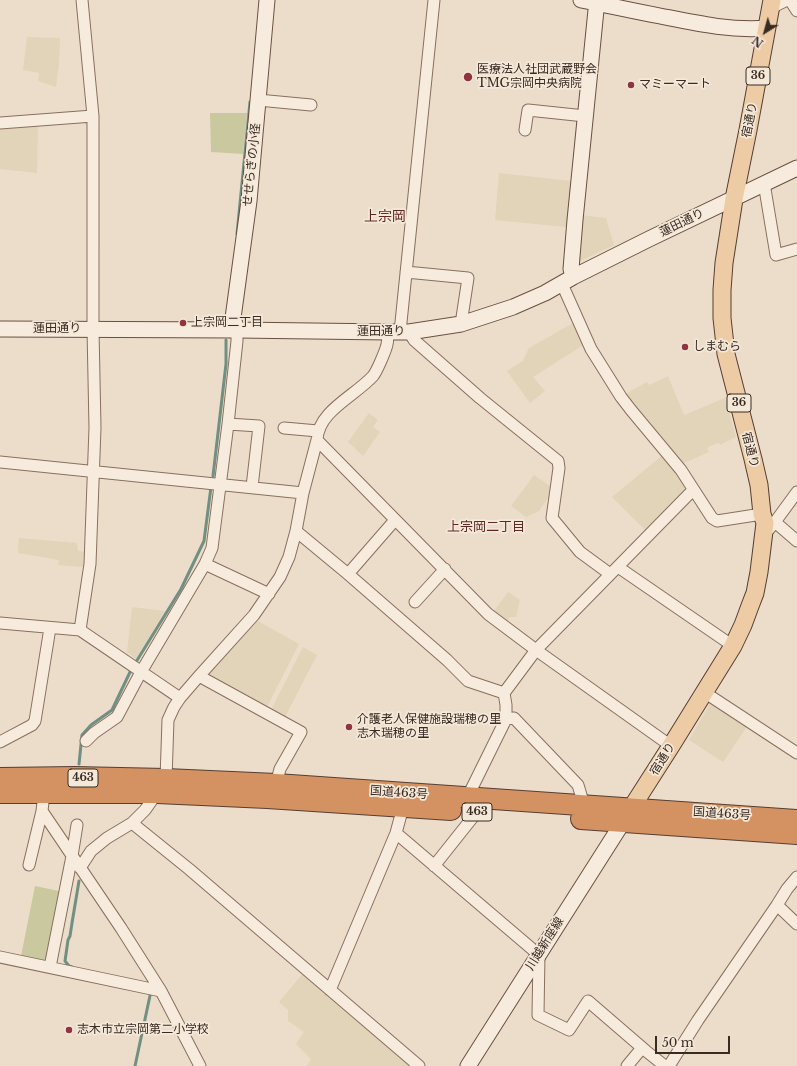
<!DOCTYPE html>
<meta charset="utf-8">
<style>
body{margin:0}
#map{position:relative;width:797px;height:1066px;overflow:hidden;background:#ecddca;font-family:"Libre Baskerville",serif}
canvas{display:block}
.north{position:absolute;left:745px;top:12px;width:40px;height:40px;-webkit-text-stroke:3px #f4e8d9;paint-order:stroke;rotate:217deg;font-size:11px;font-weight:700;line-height:16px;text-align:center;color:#392a22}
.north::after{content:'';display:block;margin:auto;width:14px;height:18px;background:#392a22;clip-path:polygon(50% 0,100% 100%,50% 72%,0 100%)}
.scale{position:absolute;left:655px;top:1036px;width:75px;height:18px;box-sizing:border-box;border:2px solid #392a22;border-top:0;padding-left:5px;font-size:12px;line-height:14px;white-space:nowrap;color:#392a22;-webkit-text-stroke:3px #f4e8d9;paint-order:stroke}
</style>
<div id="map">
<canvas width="797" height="1066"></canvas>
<div class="north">N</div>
<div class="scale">50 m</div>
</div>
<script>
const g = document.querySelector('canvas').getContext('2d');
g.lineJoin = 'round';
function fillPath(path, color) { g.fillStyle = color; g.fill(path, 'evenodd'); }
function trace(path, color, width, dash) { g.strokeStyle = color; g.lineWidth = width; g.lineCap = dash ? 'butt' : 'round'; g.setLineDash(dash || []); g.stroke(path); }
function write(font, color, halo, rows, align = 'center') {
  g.font = font + ' "Libre Baskerville","Noto Sans JP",serif'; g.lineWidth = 3.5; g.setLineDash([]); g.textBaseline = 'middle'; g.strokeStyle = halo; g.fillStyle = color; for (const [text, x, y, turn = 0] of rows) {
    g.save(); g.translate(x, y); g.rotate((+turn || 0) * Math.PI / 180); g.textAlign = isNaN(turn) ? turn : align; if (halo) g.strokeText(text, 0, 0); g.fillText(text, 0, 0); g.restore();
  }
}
const farmland = new Path2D(`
 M 27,37 L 60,38 L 59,63 L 56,87 L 38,81 L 39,73 L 23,70 Z
 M 38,124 L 37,173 L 0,169 L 0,126 Z
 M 499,173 L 571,181 L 566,227 L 495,220 Z
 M 580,215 L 606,218 L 614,245 L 578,262 Z
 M 575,322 L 585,344 L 533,377 L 545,391 L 530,403 L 507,371 L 523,361 L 528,350 L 529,348 Z
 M 668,376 L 684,415 L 725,398 L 736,437 L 720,445 L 719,443 L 715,444 L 707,448 L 709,452 L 682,464 L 624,395 L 647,382 L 649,385 Z
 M 369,413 L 378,420 L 373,427 L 380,432 L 363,456 L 348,442 Z
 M 664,454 L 688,489 L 646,531 L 612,497 Z
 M 534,475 L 550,486 L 548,498 L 539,511 L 526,517 L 511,506 Z
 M 19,538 L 77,543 L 78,551 L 86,552 L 85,563 L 82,567 L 58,565 L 59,560 L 18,553 Z
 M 508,592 L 520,600 L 516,617 L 510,617 L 507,621 L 494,611 Z
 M 132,607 L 165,611 L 136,659 L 127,652 Z
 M 256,620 L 299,644 L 266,709 L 212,680 L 209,671 Z
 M 303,647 L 317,655 L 284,719 L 270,712 Z
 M 711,702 L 748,725 L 723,762 L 689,740 Z
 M 304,972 L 412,1066 L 307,1066 L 311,1059 L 296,1044 L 304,1032 L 288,1021 L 288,1010 L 279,1002 Z`);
const green = new Path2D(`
 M 210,113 L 247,113 L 243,154 L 211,152 Z
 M 35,886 L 59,891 L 45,961 L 21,956 Z`);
const stream = new Path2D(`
 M 237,234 L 250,102
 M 213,476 L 226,364 L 226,340
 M 136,662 L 181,589 L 204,541 L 211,487
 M 79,764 L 82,735 L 91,725 L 112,710 L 131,670
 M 72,967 L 69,966 L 65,961 L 68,940 L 70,936 L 72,923 L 79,881
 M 135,1066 L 151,991`);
const street = new Path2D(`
 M 790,0 L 797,11
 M 771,8 L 787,0
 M 258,100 L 311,105
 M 0,123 L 93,116
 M 525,130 L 528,110 L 585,116
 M 764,183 L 776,255 L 797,249
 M 406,272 L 468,278 L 461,324
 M 562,284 L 591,349 L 621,397 L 631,410 L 681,470 L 712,518 L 717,521 L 762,514
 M 400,332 L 434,0
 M 409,332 L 414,340 L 480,398 L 558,461 L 559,468 L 552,518 L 580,552 L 610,574
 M 228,424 L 259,426 L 252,487
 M 284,428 L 318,431
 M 317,440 L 488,614 L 536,650 L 671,746
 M 0,462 L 303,493
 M 769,523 L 775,522 L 797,541
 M 296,531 L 348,574 L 447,660 L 468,681 L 504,693
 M 764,535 L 775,522 L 797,492
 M 205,564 L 269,594
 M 618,567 L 733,646
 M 348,574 L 395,520
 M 415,602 L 445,569
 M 0,623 L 80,630 L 180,698
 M 80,630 L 90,564 L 95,428 L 93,329 L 93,116 L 82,0
 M 199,676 L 301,732 L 280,769 L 276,784
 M 704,692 L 797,753
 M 506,719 L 514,718 L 578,785 L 584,805
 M 86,741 L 94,733 L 117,717 L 141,672 L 205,564 L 212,548 L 228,424 L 237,341 L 237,330
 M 0,742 L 32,725 L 35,721 L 50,628
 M 166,779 L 168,720 L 174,707 L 180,698 L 199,676 L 254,615 L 280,577 L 289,557 L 296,531 L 303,493 L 317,440 C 318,411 355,396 373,376 C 377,371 384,354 386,348 C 388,343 388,337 388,332
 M 44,793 L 42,811 L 121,928 L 161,991 L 200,1066
 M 467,798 L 506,719 L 506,705 L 504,693 L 536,650 L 693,490
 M 132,823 L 189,869 L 419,1066
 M 396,833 L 538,954
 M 29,865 L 42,811
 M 434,866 L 477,812
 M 80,868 L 91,851 L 107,838 L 132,823 L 145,810 L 157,793
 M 777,905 L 797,924
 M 539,954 L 538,1015 L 569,1030 L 588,1001 L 646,1051 L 665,1066
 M 0,957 L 161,991
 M 50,967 L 72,856 L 77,825
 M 330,990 L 396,833 L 403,807
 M 627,1066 L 642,1048
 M 669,1066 L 698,1020 L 777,905 L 787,889 L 797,877`);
const secondary = new Path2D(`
 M 581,0 C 607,5 633,11 660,16 C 695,23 730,31 767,28
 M 573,277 L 571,269 L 575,220 L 597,0
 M 0,329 L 237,330 L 388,332 L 409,332 L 461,324 L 513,307 L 545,293 L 573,277 L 649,239 L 797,168
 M 237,330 L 233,318 L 249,201 L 267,0
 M 468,1066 L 623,822`);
const primary = new Path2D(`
 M 625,818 L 671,746 L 733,646 L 743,625 L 750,606 L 755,593 L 759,572 L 765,523 L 762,514 L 759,485 L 753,459 L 726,354 L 722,318 L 722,290 L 724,263 L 734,199 L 748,130 L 772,0`);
const highway = new Path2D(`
 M 0,778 L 75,777 L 166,779 L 276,784 L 797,820
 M 0,793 L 157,793 L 267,798 L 451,810
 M 581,819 L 797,834`);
const markers = [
 [468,77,5,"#933342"],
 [631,85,4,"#933342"],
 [183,323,4,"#933342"],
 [685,347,4,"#933342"],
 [349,727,4,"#933342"],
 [69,1030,4,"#933342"]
];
const shields = [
 [758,76,24],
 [739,403,24],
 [83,778,30],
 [477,812,30]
];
const shieldNames = [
 ["36",758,76],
 ["36",739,403],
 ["463",83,778],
 ["463",477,812]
];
const poiNames = [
 ["医療法人社団武蔵野会",477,70],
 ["TMG宗岡中央病院",477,84],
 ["マミーマート",639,85],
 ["上宗岡二丁目",191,323],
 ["しまむら",693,347],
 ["介護老人保健施設瑞穂の里",357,720],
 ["志木瑞穂の里",357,734],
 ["志木市立宗岡第二小学校",77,1030]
];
const streetNames = [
 ["宿通り",750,120,-79],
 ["せせらぎの小径",252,165,-84],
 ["蓮田通り",682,223,-26],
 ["蓮田通り",57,329],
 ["蓮田通り",381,332],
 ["宿通り",750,450,76],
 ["宿通り",663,759,-58],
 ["国道463号",399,793,4],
 ["国道463号",722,814,4],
 ["川越新座線",545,944,-58]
];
const neighbourhoodNames = [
 ["上宗岡二丁目",486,527]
];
const quarterNames = [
 ["上宗岡",385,217]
];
fillPath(farmland, '#e1d4b8');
fillPath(green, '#cac89e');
trace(stream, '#718f83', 3);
trace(street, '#886f5f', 13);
trace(secondary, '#6a5042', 17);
trace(primary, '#563e33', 19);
trace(highway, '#563e33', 22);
trace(street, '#f7ebdd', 11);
trace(secondary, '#f7ebdd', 15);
trace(primary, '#eccba5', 17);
trace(highway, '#d49162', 20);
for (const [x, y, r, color] of markers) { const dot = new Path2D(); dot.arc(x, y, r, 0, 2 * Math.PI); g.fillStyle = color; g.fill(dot); trace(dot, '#f4e8d9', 1.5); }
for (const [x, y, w] of shields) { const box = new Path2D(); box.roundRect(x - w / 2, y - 9, w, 18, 3); g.fillStyle = '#f4e8d9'; g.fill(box); trace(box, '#392a22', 1); }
write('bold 11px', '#392a22', null, shieldNames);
write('12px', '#392a22', '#f4e8d9', poiNames, 'left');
write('12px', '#392a22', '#f4e8d9', streetNames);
write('13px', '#632824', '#f4e8d9', neighbourhoodNames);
write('14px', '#632824', '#f4e8d9', quarterNames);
</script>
